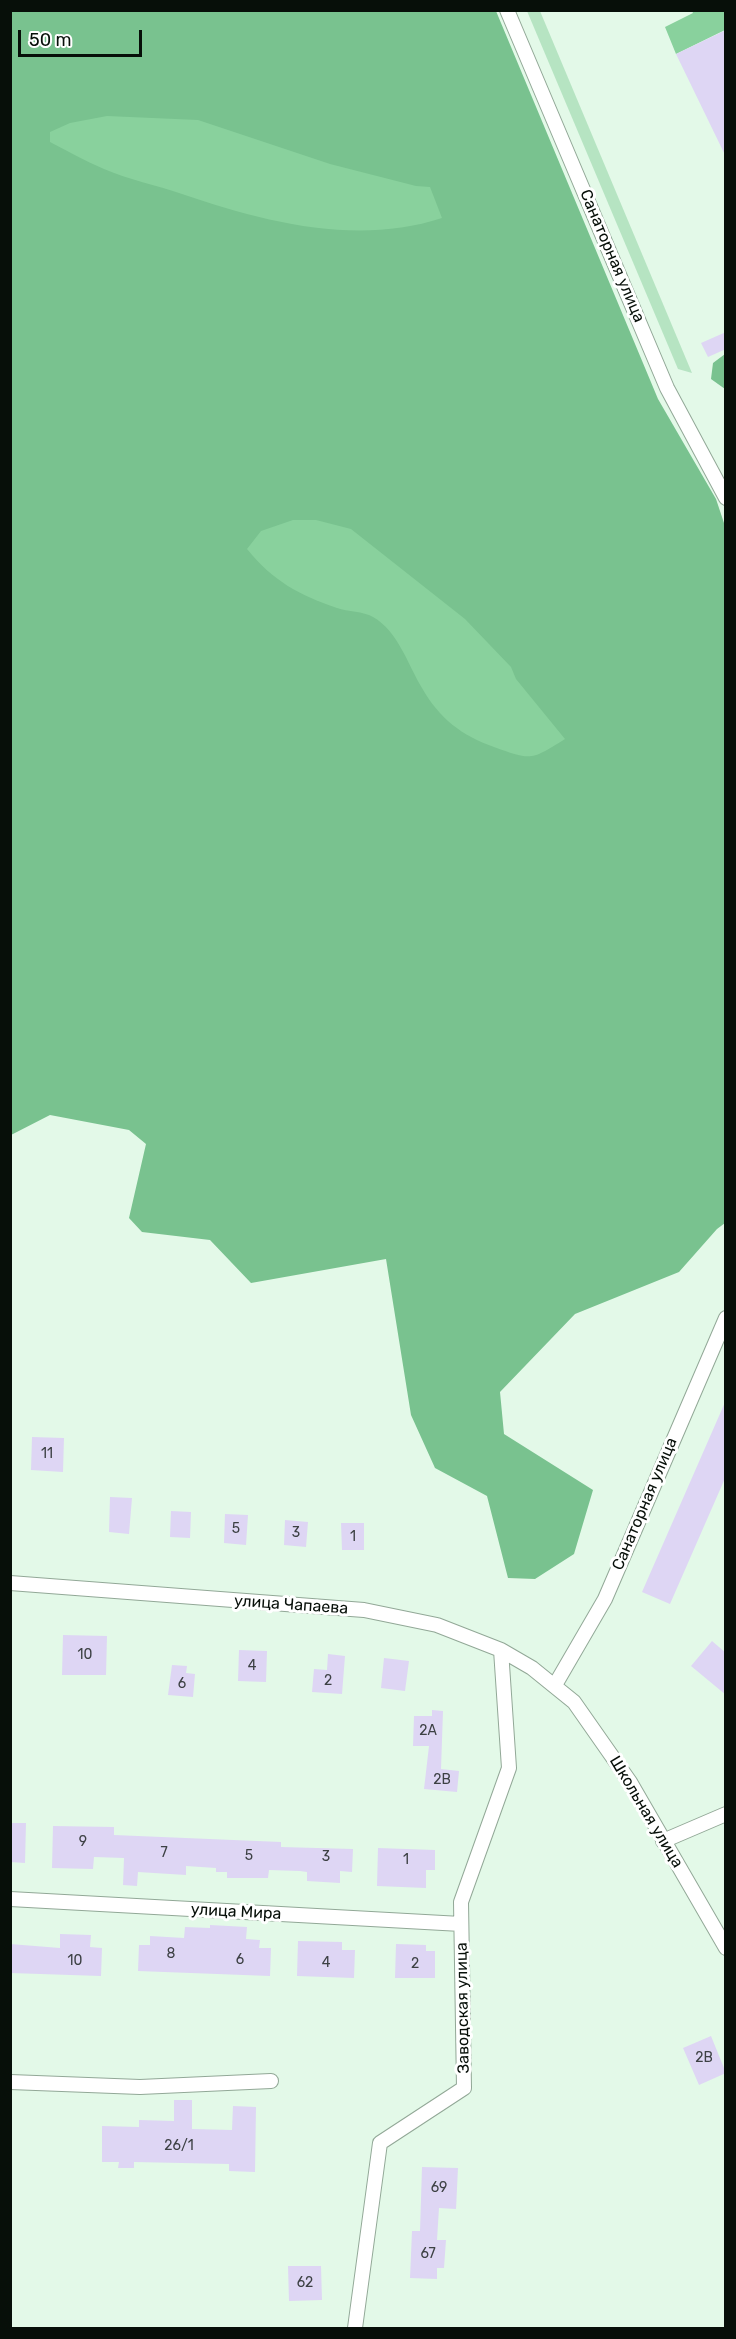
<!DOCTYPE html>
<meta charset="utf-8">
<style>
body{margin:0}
#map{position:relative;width:736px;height:2339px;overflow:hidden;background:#e3f9e8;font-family:Rubik,sans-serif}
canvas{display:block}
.frame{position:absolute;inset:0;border:12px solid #070f09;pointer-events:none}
.scale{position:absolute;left:18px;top:30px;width:124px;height:27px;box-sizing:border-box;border:3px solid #070f09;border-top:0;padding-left:8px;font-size:18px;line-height:21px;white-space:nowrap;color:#070f09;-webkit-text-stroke:4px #fff;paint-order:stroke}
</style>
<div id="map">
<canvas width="736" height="2339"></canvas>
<div class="frame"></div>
<div class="scale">50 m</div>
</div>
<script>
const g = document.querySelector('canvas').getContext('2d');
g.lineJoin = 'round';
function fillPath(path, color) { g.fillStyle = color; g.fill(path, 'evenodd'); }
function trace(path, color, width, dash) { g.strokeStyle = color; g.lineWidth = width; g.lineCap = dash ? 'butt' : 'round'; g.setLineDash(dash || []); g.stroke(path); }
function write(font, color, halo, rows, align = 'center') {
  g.font = font + ' Rubik,sans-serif'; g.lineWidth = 6; g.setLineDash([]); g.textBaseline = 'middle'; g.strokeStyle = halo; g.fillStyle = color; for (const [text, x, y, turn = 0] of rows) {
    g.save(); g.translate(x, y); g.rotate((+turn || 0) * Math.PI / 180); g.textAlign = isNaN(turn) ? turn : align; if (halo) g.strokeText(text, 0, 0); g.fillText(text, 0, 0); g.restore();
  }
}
const green = new Path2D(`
 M 527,11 L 540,11 L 692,373 L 678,369 Z`);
const forest = new Path2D(`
 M 11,11 L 496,11 L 658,399 L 716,499 L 726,529 L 725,1223 L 717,1229 L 679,1272 L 575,1314 L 500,1392 L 504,1434 L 593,1490 L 574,1554 L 535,1579 L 508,1578 L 487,1496 L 435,1468 L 411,1415 L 386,1259 L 251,1283 L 210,1240 L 142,1232 L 129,1218 L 146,1144 L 129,1130 L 50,1115 L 11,1135 Z
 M 725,354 L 725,389 L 711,379 L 713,363 Z`);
const water = new Path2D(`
 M 692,11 L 725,11 L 725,30 L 676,54 L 665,27 L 693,13 Z
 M 107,116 L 198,120 L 330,164 L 416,186 L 430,187 L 442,218 C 357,246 264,222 182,194 C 156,185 129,180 104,169 C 85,161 68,151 50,142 L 50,132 L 70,123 Z
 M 293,520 L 316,520 L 351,529 L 465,619 L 511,667 L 516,679 L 565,739 C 531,760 533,761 494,747 C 462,736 439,718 422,688 C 408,665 398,631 373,617 C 363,611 348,612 337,608 C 299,595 273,581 247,549 L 261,531 Z`);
const building = new Path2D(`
 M 726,30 L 726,157 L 676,54 Z
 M 726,332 L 726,349 L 708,357 L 701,343 Z
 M 726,1400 L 726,1476 L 670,1604 L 642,1592 Z
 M 32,1437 L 64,1438 L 63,1472 L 31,1470 Z
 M 110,1497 L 132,1498 L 129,1534 L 109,1532 Z
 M 171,1511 L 191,1512 L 190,1538 L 170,1537 Z
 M 225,1514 L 248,1515 L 246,1545 L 224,1543 Z
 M 285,1520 L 308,1522 L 306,1547 L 284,1545 Z
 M 341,1523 L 364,1523 L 364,1550 L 342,1550 Z
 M 63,1635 L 107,1636 L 106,1675 L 62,1675 Z
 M 712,1641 L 726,1653 L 726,1695 L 691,1666 Z
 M 239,1650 L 267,1651 L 266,1682 L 238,1681 Z
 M 328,1654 L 345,1656 L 342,1694 L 312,1692 L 314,1669 L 327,1670 Z
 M 384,1658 L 409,1661 L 405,1691 L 381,1688 Z
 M 172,1665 L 187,1666 L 186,1673 L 195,1674 L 193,1697 L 168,1695 Z
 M 432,1710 L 443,1711 L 441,1769 L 459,1771 L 457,1792 L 424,1789 L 429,1746 L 413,1746 L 414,1716 L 432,1716 Z
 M 10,1823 L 26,1823 L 25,1863 L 10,1862 Z
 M 53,1826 L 114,1827 L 114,1835 L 281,1842 L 281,1847 L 353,1849 L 352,1872 L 340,1871 L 340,1883 L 307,1881 L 307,1872 L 300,1871 L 269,1870 L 268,1878 L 227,1878 L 227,1872 L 216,1872 L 216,1868 L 186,1866 L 186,1875 L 138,1872 L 137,1886 L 123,1885 L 124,1858 L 94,1857 L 93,1869 L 52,1868 Z
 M 378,1848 L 435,1850 L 435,1870 L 426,1870 L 426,1888 L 377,1886 Z
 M 210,1925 L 247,1927 L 246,1939 L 260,1940 L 259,1948 L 271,1948 L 270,1976 L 138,1971 L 139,1945 L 150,1945 L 150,1936 L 184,1938 L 185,1927 L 210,1928 Z
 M 60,1934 L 91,1935 L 90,1947 L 102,1948 L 101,1976 L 10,1973 L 10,1944 L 60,1948 Z
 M 298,1941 L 342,1942 L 342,1950 L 355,1950 L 354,1978 L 297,1976 Z
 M 396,1944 L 426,1945 L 426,1951 L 435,1951 L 435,1978 L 395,1978 Z
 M 711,2036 L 726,2073 L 699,2085 L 683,2048 Z
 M 174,2100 L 192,2100 L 192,2129 L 232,2130 L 233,2106 L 256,2107 L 255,2172 L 229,2171 L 229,2164 L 134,2162 L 134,2168 L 118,2168 L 119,2162 L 102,2162 L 102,2126 L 139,2127 L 139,2120 L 174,2121 Z
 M 422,2167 L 458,2168 L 456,2209 L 439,2208 L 437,2240 L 446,2240 L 444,2268 L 437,2268 L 437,2279 L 410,2278 L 412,2231 L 420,2231 Z
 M 288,2266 L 321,2266 L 322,2300 L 289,2301 Z`);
const street = new Path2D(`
 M 507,10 L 667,388 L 726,498
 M 10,1583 L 364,1610 L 437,1625 L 501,1650 L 532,1668 L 574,1702 L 630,1782 L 726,1948
 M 555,1685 L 605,1599 L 726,1318
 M 663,1841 L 726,1814
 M 10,1899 L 461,1924
 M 10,2082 L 140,2087 L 271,2081
 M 355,2328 L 380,2143 L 464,2088 L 461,1902 L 509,1768 L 501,1650`);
const numberNames = [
 ["11",47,1454],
 ["5",236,1529],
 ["3",296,1533],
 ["1",353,1537],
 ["10",85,1655],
 ["4",252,1666],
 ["2",328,1681],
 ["6",182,1684],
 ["2А",428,1731],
 ["2В",442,1780],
 ["9",83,1842],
 ["7",164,1853],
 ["5",249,1856],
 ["3",326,1857],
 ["1",406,1860],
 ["8",171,1954],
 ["6",240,1960],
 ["10",75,1961],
 ["4",326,1963],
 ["2",415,1964],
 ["2В",704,2058],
 ["26/1",179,2146],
 ["69",439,2188],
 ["67",428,2254],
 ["62",305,2283]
];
const streetNames = [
 ["Санаторная улица",612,256,67],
 ["Санаторная улица",645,1504,-67],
 ["улица Чапаева",291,1605,4],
 ["Школьная улица",646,1812,59],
 ["улица Мира",236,1912,3],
 ["Заводская улица",463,2008,-91]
];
fillPath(green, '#b6e4c2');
fillPath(forest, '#79c28f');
fillPath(water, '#89d19d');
fillPath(building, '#ded6f4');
trace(street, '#92a897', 16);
trace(street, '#fff', 14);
write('14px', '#3d4144', null, numberNames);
write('16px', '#070f09', '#fff', streetNames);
</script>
